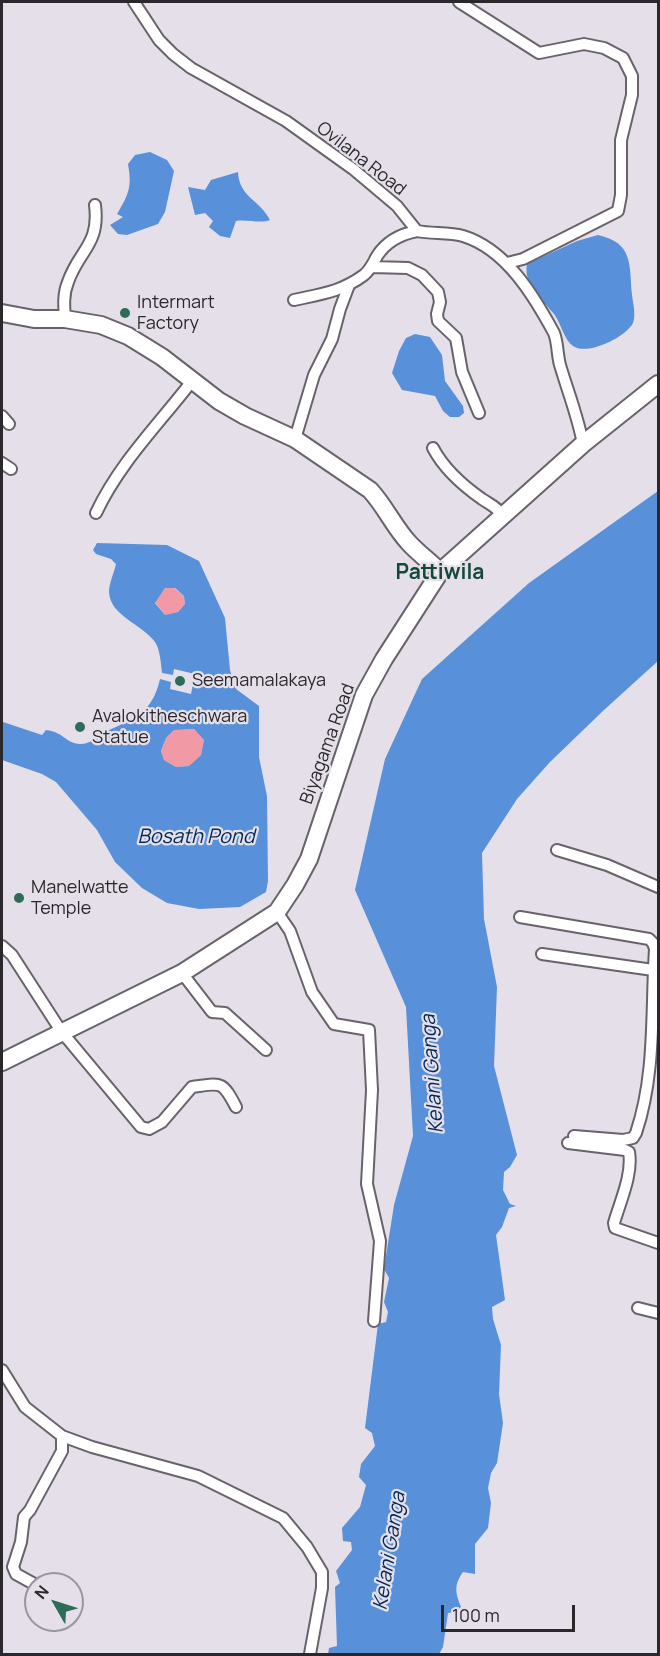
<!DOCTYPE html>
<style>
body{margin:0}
#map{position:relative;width:660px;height:1656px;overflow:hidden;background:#e4dfe8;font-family:Manrope,sans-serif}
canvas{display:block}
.frame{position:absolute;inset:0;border:3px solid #2a282c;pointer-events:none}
.north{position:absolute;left:24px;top:1572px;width:60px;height:60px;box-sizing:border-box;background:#e4dfe8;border:2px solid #9a969d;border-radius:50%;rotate:309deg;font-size:16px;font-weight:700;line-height:24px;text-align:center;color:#2a282c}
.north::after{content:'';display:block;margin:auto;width:21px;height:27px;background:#2e6b58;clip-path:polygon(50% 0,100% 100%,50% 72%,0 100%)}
.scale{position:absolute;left:441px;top:1605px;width:134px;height:27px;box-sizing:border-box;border:3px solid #2a282c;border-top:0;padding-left:8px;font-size:18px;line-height:21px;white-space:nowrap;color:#2a282c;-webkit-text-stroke:4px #e4dfe8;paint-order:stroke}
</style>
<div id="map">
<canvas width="660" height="1656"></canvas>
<div class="frame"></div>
<div class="north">N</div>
<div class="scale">100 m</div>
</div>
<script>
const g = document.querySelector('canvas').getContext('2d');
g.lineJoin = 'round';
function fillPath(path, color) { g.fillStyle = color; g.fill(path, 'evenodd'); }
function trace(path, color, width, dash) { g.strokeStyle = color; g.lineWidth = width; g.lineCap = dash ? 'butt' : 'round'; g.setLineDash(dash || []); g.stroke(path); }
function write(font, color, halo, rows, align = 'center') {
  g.font = font + ' Manrope,sans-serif'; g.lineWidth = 4.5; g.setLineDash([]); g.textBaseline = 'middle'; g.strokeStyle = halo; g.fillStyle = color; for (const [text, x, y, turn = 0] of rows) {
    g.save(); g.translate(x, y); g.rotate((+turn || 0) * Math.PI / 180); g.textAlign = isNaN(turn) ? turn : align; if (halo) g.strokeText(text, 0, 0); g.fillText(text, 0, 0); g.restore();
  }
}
const green = new Path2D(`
 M 165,588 L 174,588 L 184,596 L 185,604 L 178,612 L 165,615 L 155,602 Z
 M 194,729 L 204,740 L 201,755 L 189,766 L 176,767 L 164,760 L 161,751 L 166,738 L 174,730 Z`);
const water = new Path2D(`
 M 150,152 L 167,160 L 174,171 L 165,212 L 158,224 L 127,235 L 118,234 L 110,225 L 123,217 L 117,214 C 129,194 132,187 128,164 L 135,155 Z
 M 238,172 C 239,197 260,200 270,220 C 260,224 248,219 236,221 L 230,238 L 220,236 L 209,227 L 213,221 L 205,213 L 195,215 L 188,187 L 205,190 L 211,180 Z
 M 598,235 C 634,243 629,265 632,295 C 633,303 636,315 633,323 C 626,337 588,356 573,346 C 564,340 561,323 554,314 C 542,299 523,285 527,264 L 577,241 Z
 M 415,334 L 430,337 L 442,355 L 445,381 L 463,406 L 464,413 L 459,417 L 450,417 L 443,411 L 435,396 L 402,390 L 392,373 L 399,351 L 406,338 Z
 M 658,491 L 658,661 L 604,710 L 550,762 L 517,799 L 482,853 L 484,919 L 497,987 L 494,1066 L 517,1155 L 510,1167 L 504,1172 L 503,1190 L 510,1204 L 516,1206 L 509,1208 L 502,1227 L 496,1235 L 505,1300 L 492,1307 L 493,1319 L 501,1345 L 499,1394 L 503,1423 L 497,1463 L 491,1473 L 488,1488 L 491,1503 L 488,1528 L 475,1544 L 475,1574 L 463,1572 C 454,1585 455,1592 461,1607 L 455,1612 L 448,1613 L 443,1647 L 439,1654 L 328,1654 L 329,1648 L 337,1646 L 335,1587 L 340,1583 L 336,1571 L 352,1550 L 351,1542 L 343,1541 L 342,1528 L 360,1507 L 366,1485 L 359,1477 L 361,1464 L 375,1446 L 372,1433 L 365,1428 L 378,1324 L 386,1322 L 388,1312 L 384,1302 L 389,1278 L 384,1269 L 394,1205 L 413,1136 L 406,1007 L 355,890 L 385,759 L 422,679 L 529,583 Z
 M 97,543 L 167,545 L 199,561 L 225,618 L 230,670 L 236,689 L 259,706 L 259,757 L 267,796 L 268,881 L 266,892 L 240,907 L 199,909 L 167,903 L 142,888 L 115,862 L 97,830 L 56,782 L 42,774 L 2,760 L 3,722 L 42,735 L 46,730 C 64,732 65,743 80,744 C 92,744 96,736 105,732 C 134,718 152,714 160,679 L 171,682 L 170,689 L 191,694 L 195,674 L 174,669 L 173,675 L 162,673 C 161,664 160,649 155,642 C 142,624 110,616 109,592 C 109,583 114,573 116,564 L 111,559 L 96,554 L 93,550 ZM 165,588 L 175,588 L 184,596 L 185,604 L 178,612 L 165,615 L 155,603 ZM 194,729 L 204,740 L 201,755 L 189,766 L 176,767 L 164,760 L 161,751 L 166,738 L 174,730 Z`);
const minor = new Path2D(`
 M 134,2 L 159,40 L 173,54 L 191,68 L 286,121 L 353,169 L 397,206 L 417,231 C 432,234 448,232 463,236 C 506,249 534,296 554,333 C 558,343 557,354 560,365 C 568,392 578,417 583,444
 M 459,2 L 539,53 L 584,44 L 604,48 L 623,58 L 632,76 L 632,95 L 621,140 L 621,195 L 618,211 L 523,259 L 507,263
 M 372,267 L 408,268 L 422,275 L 438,292 L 440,302 L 437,314 L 438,321 L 456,338 L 462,372 L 479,413
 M 294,300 C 321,294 341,292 364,275 C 371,269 373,263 377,256 C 386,242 401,234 417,231
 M 65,319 C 64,306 63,294 68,282 C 79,250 100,245 95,205
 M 2,416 L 9,424
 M 295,439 L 314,375 L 332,339 L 340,309 L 349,285
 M 433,448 C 444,469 462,485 482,499 C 491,505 497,507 503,516
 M 2,463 L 11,469
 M 96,513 C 120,462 159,424 192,381
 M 557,850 L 607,865 L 658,887
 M 277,912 L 290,931 L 312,992 L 334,1024 L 369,1030 L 372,1090 L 367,1184 L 380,1241 L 374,1321
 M 520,917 L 649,939 L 653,943 L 655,949 C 651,1010 656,1074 636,1133 L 633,1138 L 623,1140 L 574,1136
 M 2,946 L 12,955 L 61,1031 L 141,1127 L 149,1129 L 162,1122 L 192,1087 C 221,1083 222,1080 236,1107
 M 542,954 L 653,970
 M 182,973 L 212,1012 L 225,1013 L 266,1050
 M 568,1143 L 625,1150 L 629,1152 C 633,1174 620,1202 614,1223 L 615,1228 L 658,1243
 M 638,1308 L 658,1313
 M 2,1370 L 25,1407 L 62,1436 L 92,1447 L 198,1476 L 283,1518 L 307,1547 L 322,1572 L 322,1588 L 310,1654
 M 36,1585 L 16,1574 L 13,1567 L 21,1542 L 24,1517 L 30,1510 L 62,1451 L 62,1436`);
const primary = new Path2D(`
 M 2,313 L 34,319 L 65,319 L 101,325 L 128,336 L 162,357 L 219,401 L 245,416 L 295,439 L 370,490 C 385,506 394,527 409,543 C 419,554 431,562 440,572
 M 2,1062 L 182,973 L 277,912 L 295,885 L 309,859 L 364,695 L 384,659 L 440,572 L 583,444 L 658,384`);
const markers = [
 [125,313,6,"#2e6b58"],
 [180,681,6,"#2e6b58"],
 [80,727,6,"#2e6b58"],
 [19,898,6,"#2e6b58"]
];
const streetNames = [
 ["Ovilana Road",361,159,38],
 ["Biyagama Road",328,744,-70]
];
const poiNames = [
 ["Intermart",137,303],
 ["Factory",137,324],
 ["Seemamalakaya",192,681],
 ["Avalokitheschwara",92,717],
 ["Statue",92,738],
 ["Manelwatte",31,888],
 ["Temple",31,909]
];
const waterNames = [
 ["Bosath Pond",196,837],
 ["Kelani Ganga",433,1074,-94],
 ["Kelani Ganga",390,1551,-81]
];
const quarterNames = [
 ["Pattiwila",440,573]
];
fillPath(green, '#f19aa6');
fillPath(water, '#5890da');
trace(minor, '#68636b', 14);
trace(primary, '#68636b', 20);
trace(minor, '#fff', 10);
trace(primary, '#fff', 16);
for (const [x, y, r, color] of markers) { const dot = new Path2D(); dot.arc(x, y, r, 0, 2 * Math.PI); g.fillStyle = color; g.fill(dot); trace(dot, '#e4dfe8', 2); }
write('18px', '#2a282c', '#e4dfe8', streetNames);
write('18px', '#2a282c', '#e4dfe8', poiNames, 'left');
write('italic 20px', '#012957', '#e4dfe8', waterNames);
write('bold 21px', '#154839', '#e4dfe8', quarterNames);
</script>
